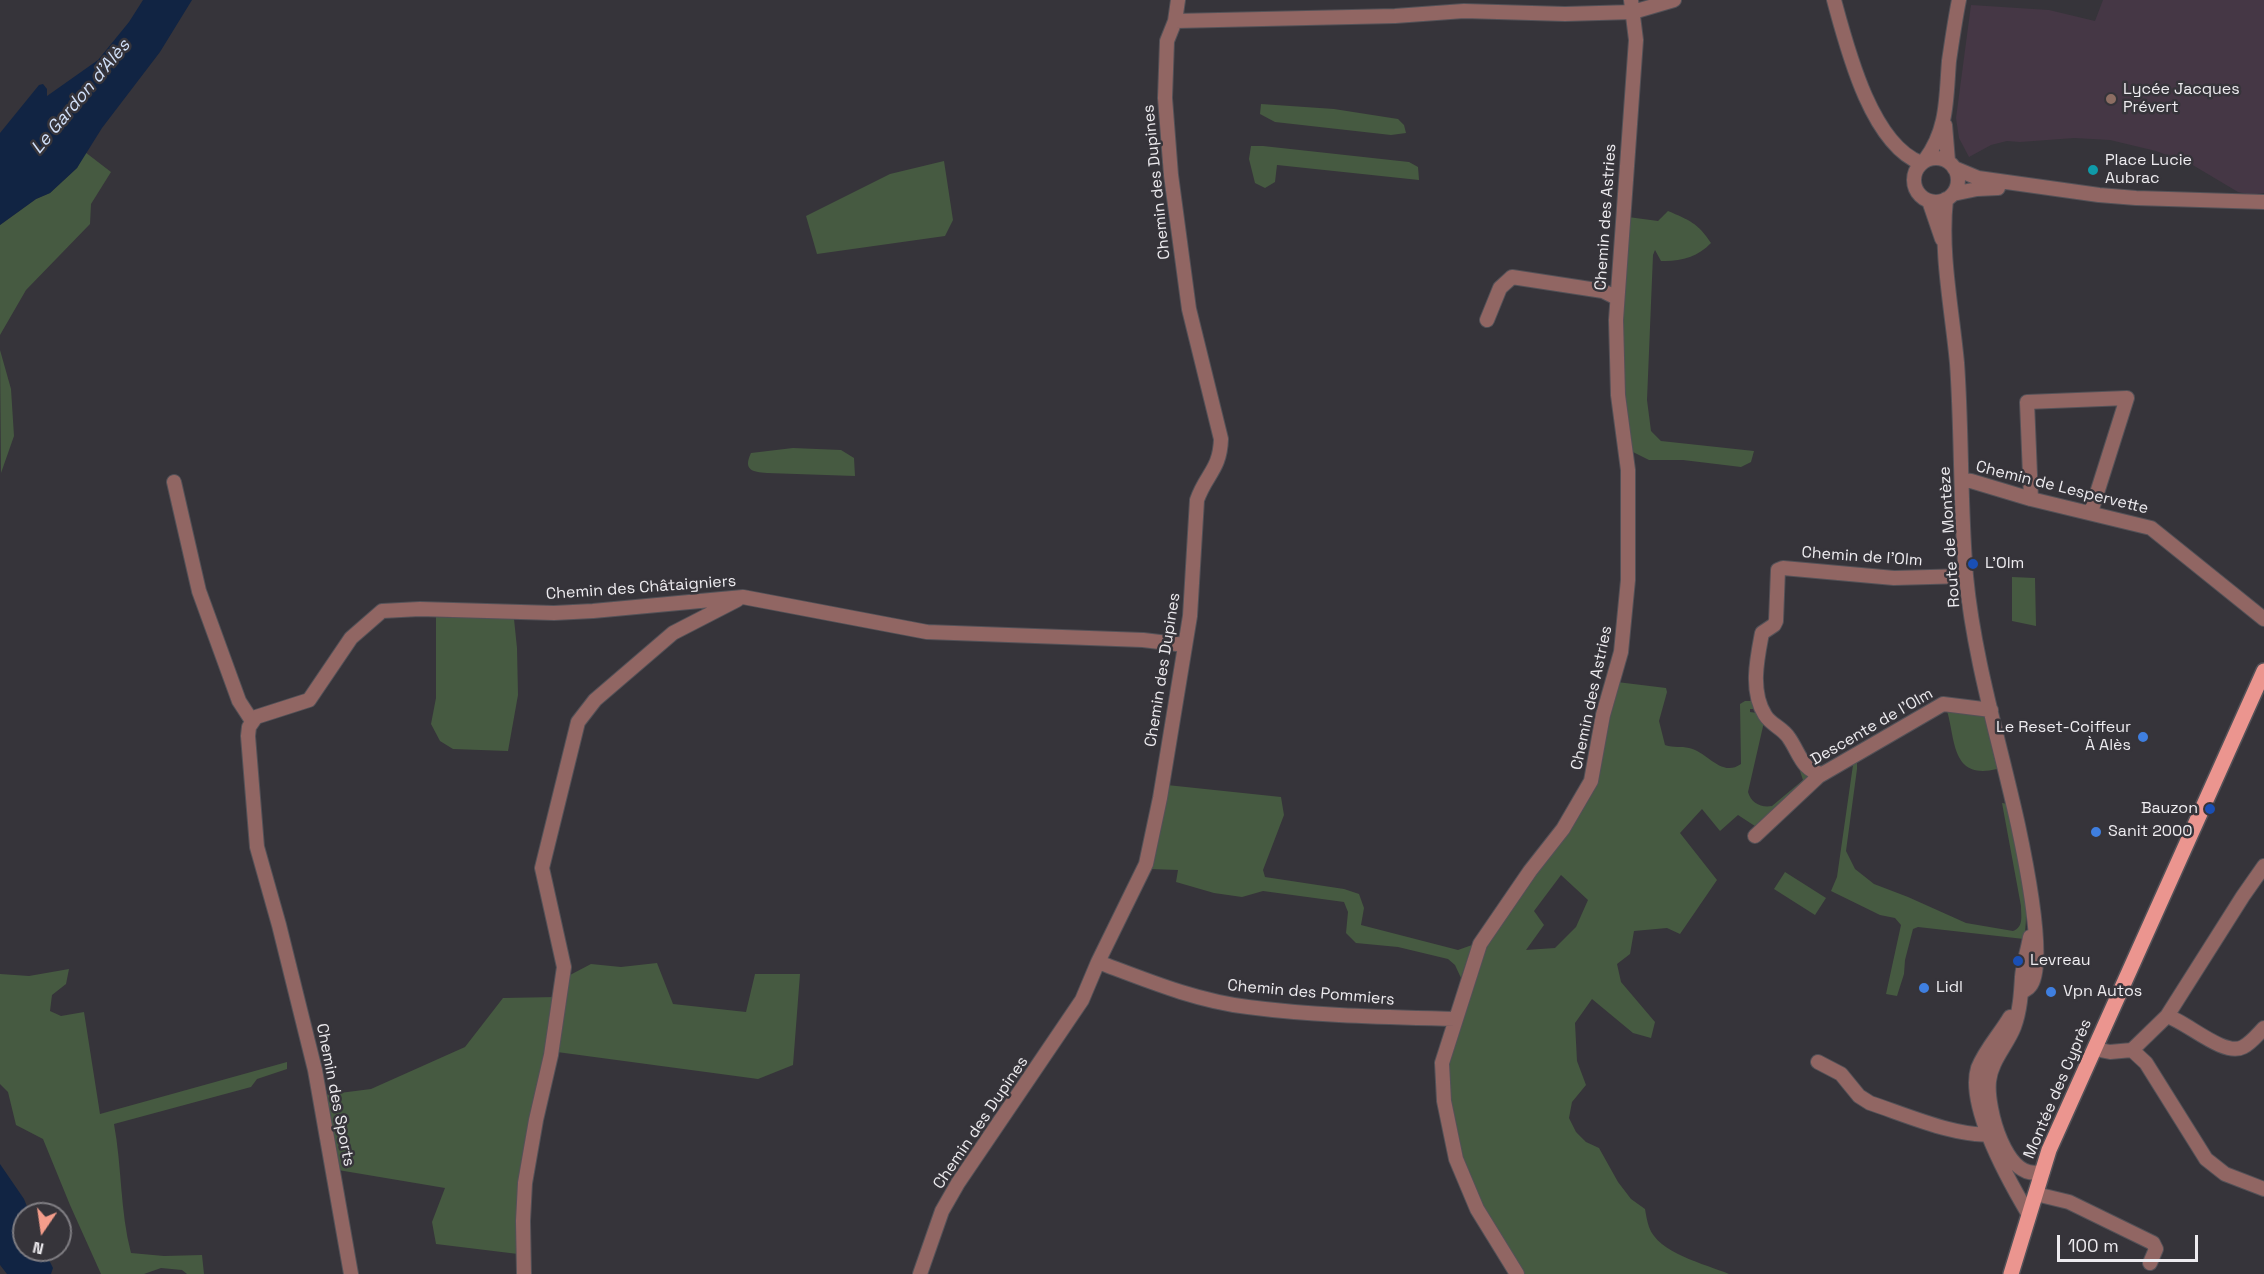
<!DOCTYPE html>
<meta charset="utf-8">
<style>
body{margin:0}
#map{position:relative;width:2264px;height:1274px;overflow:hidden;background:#36343a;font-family:"Space Grotesk",sans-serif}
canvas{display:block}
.north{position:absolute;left:12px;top:1202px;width:60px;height:60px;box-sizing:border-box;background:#36343a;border:2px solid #7f7d82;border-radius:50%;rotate:193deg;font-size:16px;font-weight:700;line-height:24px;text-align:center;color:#edebef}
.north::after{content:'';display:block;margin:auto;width:21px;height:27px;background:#f49d8b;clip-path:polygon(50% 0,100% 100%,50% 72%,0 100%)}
.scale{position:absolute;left:2057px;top:1235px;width:141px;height:27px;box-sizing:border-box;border:3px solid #edebef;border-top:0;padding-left:8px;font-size:18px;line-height:21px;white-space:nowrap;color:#edebef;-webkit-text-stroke:4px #36343a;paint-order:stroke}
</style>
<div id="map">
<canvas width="2264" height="1274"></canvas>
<div class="north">N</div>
<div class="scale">100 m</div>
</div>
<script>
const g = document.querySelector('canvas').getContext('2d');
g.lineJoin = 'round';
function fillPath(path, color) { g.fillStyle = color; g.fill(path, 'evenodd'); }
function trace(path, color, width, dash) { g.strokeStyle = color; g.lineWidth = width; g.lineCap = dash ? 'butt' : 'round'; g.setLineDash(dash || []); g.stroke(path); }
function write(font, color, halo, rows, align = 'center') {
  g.font = font + ' "Space Grotesk",sans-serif'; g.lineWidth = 5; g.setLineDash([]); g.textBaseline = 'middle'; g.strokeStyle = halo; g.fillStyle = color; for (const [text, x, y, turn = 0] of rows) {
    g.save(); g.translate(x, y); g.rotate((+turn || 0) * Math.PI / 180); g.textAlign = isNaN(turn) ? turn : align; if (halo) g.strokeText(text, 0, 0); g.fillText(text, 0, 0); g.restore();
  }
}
const education = new Path2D(`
 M 2103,0 L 2264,0 L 2264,193 L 2251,195 L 2238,192 L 2191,164 L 2156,151 L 2110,140 L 2074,138 L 2020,142 L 2007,141 L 1991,145 L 1969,157 L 1959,138 L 1956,118 L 1971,5 L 2049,10 L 2095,21 Z`);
const green = new Path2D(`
 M 1261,104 L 1334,109 L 1398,119 L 1404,125 L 1406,133 L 1391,135 L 1275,122 L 1260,114 Z
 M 1251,146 L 1263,146 L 1409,162 L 1418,167 L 1419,180 L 1277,165 L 1275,182 L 1265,188 L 1255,183 L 1249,159 Z
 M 85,152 L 111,172 L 91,204 L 90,224 L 26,290 L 0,335 L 0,225 L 36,199 L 50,193 L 77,168 Z
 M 944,161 L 953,220 L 945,236 L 817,254 L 806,216 L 890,174 Z
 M 1668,211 C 1689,220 1698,223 1711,243 C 1698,257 1679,262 1661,261 L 1655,250 L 1653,255 L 1647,400 L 1651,431 L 1661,441 L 1754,451 L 1751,462 L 1741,467 L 1683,460 L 1649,460 L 1631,451 L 1624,396 L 1622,316 L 1628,217 L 1658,221 Z
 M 0,350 L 11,389 L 14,436 L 1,473 Z
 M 793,448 L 841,450 L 854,458 L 855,476 L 767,473 C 752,472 743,470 751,453 Z
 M 2012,577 L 2035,578 L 2036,626 L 2012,621 Z
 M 436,617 L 514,619 L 517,648 L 518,695 L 508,751 L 453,749 L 440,741 L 431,724 L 436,698 Z
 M 1617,682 L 1666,688 L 1667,692 L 1659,721 L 1665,745 C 1674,748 1681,746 1689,748 C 1708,752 1721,778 1741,764 L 1740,704 L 1745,701 L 1756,701 L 1757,709 L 1750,709 L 1750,712 L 1757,713 L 1764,722 L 1748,792 C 1751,803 1761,808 1772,806 L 1803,780 L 1798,765 L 1814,775 L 1761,830 L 1738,815 L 1720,831 L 1702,809 L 1680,833 L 1717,880 L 1680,934 L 1667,928 L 1634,931 L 1630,954 L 1617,964 L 1621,982 L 1655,1022 L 1651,1038 L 1633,1033 L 1592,999 L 1575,1023 L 1577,1061 L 1586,1085 L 1572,1102 L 1569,1118 L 1576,1132 L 1586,1142 L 1599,1148 L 1618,1182 L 1631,1199 L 1645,1209 C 1646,1215 1647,1221 1649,1227 C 1658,1253 1705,1264 1729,1274 L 1523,1274 L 1475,1194 L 1458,1149 L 1446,1070 L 1486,946 L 1508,912 L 1582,811 L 1596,787 L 1599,775 L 1606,719 ZM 1561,875 L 1588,900 L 1576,927 L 1555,948 L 1526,950 L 1544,925 L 1534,911 Z
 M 1946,708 L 1982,713 L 1989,727 L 1997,769 C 1949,781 1956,735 1946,708 Z
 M 1854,758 L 1857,761 L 1857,769 L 1846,851 L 1855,869 L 1874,884 L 1908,897 L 1966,923 L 2013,931 C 2024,927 2021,916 2021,906 L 2002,803 L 2008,804 C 2016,848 2032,895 2024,939 L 1918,927 L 1913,929 L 1905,960 L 1904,974 L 1897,996 L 1886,994 L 1901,925 L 1895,918 L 1880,915 L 1831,891 L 1837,877 Z
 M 1167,785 L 1281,797 L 1284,815 L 1263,870 L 1265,877 L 1344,889 L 1359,894 L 1364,908 L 1361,925 L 1458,950 L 1472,945 L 1461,978 L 1455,965 L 1448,959 L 1398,947 L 1356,943 L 1346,933 L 1348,912 L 1344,902 L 1263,891 L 1242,897 L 1214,893 L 1176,882 L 1178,870 L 1150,869 Z
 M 1785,872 L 1826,898 L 1815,915 L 1774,889 Z
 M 657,963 L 673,1004 L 746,1012 L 755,974 L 800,974 L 793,1065 L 758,1079 L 557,1052 L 570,975 L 591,964 L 621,967 Z
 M 69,969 L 66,984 L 52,995 L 50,1011 L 61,1016 L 84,1012 L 100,1114 L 287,1062 L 287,1069 L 257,1079 L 251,1087 L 114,1124 C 122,1167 120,1211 131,1253 L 164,1256 L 202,1255 L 204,1274 L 187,1274 L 182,1270 L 161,1268 L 144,1274 L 101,1274 L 70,1205 L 43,1139 L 16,1125 L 8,1092 L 0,1084 L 0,974 L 29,976 Z
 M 557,997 L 518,1254 L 436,1244 L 432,1222 L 445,1188 L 338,1170 L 324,1095 L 371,1089 L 465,1047 L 503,998 Z`);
const water = new Path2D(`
 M 143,0 L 192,0 L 160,52 L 102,128 L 77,168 L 50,193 L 36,199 L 0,225 L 0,133 L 39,85 L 43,84 L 47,89 L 47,96 L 98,60 L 129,22 Z
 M 0,1164 L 24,1199 L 30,1214 L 24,1214 L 24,1250 L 44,1250 L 53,1268 L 51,1274 L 7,1274 L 0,1265 Z`);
const minor = new Path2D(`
 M 1834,0 C 1847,48 1871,144 1921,163
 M 1175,21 L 1395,16 L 1464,11 L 1565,14 L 1633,12 L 1674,0
 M 1945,125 L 1948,161
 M1914 180a22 22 0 1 1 44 0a22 22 0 1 1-44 0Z
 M 1925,160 C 1948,129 1946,98 1949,61 C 1952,41 1955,20 1959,0
 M 1954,168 L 1978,178 L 2099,195 L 2136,198 L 2264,202
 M 1953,194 L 1977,189 L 1998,188
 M 1946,199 C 1940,253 1952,309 1957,363 C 1962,433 1960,505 1966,576 C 1974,660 2000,743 2018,825 C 2024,853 2048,966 2030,986 C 2028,989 2025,990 2022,992
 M 1929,201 L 1942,239
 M 1487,320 L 1500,288 L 1512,277 L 1603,291 L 1617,298
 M 1963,480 L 1971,481 L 2031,499 L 2151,528 L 2264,619
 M 174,482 L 199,591 L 239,701 L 252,721
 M 2031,499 L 2027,402 L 2127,398 L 2091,512
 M 1822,774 C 1802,771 1799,752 1789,738 C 1783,728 1771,725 1765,715 C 1750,691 1757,659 1762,633 L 1774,625 L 1776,621 L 1778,570 L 1783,568 L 1894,578 L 1966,576
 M 1755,836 L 1819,776 L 1943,704 L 1991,710
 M 2030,937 C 2028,950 2023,964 2022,977 C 2021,994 2020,1011 2014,1027 C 2007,1045 1991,1061 1989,1081 C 1986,1107 2006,1185 2043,1171
 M 1098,962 C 1146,980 1196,1001 1248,1007 C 1316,1016 1386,1017 1455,1019
 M 2167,1016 C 2187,1022 2224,1057 2243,1047 C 2251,1043 2258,1034 2264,1028
 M 2010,1017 C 2000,1034 1985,1050 1978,1068 C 1966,1106 2010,1183 2029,1215
 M 2095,1049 L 2110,1052 L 2132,1050 L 2167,1016 L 2243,896 L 2264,866
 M 2132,1050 L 2146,1063 L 2206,1159 L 2225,1174 L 2264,1189
 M 1818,1062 L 1841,1074 L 1859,1096 L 1870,1103 C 1901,1113 1965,1141 1995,1133
 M 2036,1194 L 2069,1202 L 2153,1243 L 2156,1249 L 2150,1263
 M 351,1274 L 315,1070 L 279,925 L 257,847 L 248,736 L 249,727 L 256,717 L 309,700 L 351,638 L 382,611 L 420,609 L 554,613 L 593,611 L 743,597 L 927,632 L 1143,640 L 1185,645
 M 524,1274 L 523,1221 L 525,1183 L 536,1120 L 551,1055 L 564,967 L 542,868 L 578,722 L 595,700 L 673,633 L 737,600
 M 920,1274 L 942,1211 L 958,1183 L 1082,1000 L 1098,962 L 1146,864 L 1160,798 L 1190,616 L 1197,500 C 1206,474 1220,470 1221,439 L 1189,309 L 1171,175 L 1165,98 L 1167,41 L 1175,21 L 1178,0
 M 1517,1274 L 1477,1209 L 1456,1159 L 1444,1101 L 1442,1063 L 1480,944 L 1530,871 L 1563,829 L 1591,781 L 1603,715 L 1621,652 L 1628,580 L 1628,470 L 1618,395 L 1616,320 L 1636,40 L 1631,0`);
const major = new Path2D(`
 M 2011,1274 L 2049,1150 L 2264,671`);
const markers = [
 [2111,99,6,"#8d6e63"],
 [2093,170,6,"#0f9aa8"],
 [1973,564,6,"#1a4fb4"],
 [2143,737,6,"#3f7fe0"],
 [2210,809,6,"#1a4fb4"],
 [2096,832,6,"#3f7fe0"],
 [2018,961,6,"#1a4fb4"],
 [1924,988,6,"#3f7fe0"],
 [2051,992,6,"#3f7fe0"]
];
const poiNames = [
 ["Lycée Jacques",2123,90],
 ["Prévert",2123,108],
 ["Place Lucie",2105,161],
 ["Aubrac",2105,179],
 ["L'Olm",1985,564],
 ["Le Reset-Coiffeur",2131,728,"right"],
 ["À Alès",2131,746,"right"],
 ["Bauzon",2198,809,"right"],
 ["Sanit 2000",2108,832],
 ["Levreau",2030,961],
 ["Lidl",1936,988],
 ["Vpn Autos",2063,992]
];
const streetNames = [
 ["Chemin des Dupines",1157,182,-96],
 ["Chemin des Astries",1606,217,-86],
 ["Chemin de Lespervette",2062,488,14],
 ["Route de Montèze",1950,537,-94],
 ["Chemin de l'Olm",1862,557,4],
 ["Chemin des Châtaigniers",641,588,-4],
 ["Chemin des Dupines",1163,670,-81],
 ["Chemin des Astries",1592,698,-78],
 ["Descente de l'Olm",1872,727,-30],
 ["Chemin des Pommiers",1311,993,5],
 ["Montée des Cyprès",2058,1089,-67],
 ["Chemin des Sports",335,1095,79],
 ["Chemin des Dupines",981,1123,-56]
];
const waterNames = [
 ["Le Gardon d'Alès",81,97,-50]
];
fillPath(education, '#453745');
fillPath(green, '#465a41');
fillPath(water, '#112443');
trace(minor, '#535157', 16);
trace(major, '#535157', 18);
trace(minor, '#916663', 14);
trace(major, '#eb958f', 15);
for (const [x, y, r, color] of markers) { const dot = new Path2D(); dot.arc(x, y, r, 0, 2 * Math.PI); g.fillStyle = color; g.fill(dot); trace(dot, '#36343a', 2); }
write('16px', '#edebef', '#36343a', poiNames, 'left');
write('16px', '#edebef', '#36343a', streetNames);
write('italic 18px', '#d0dff8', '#36343a', waterNames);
</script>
